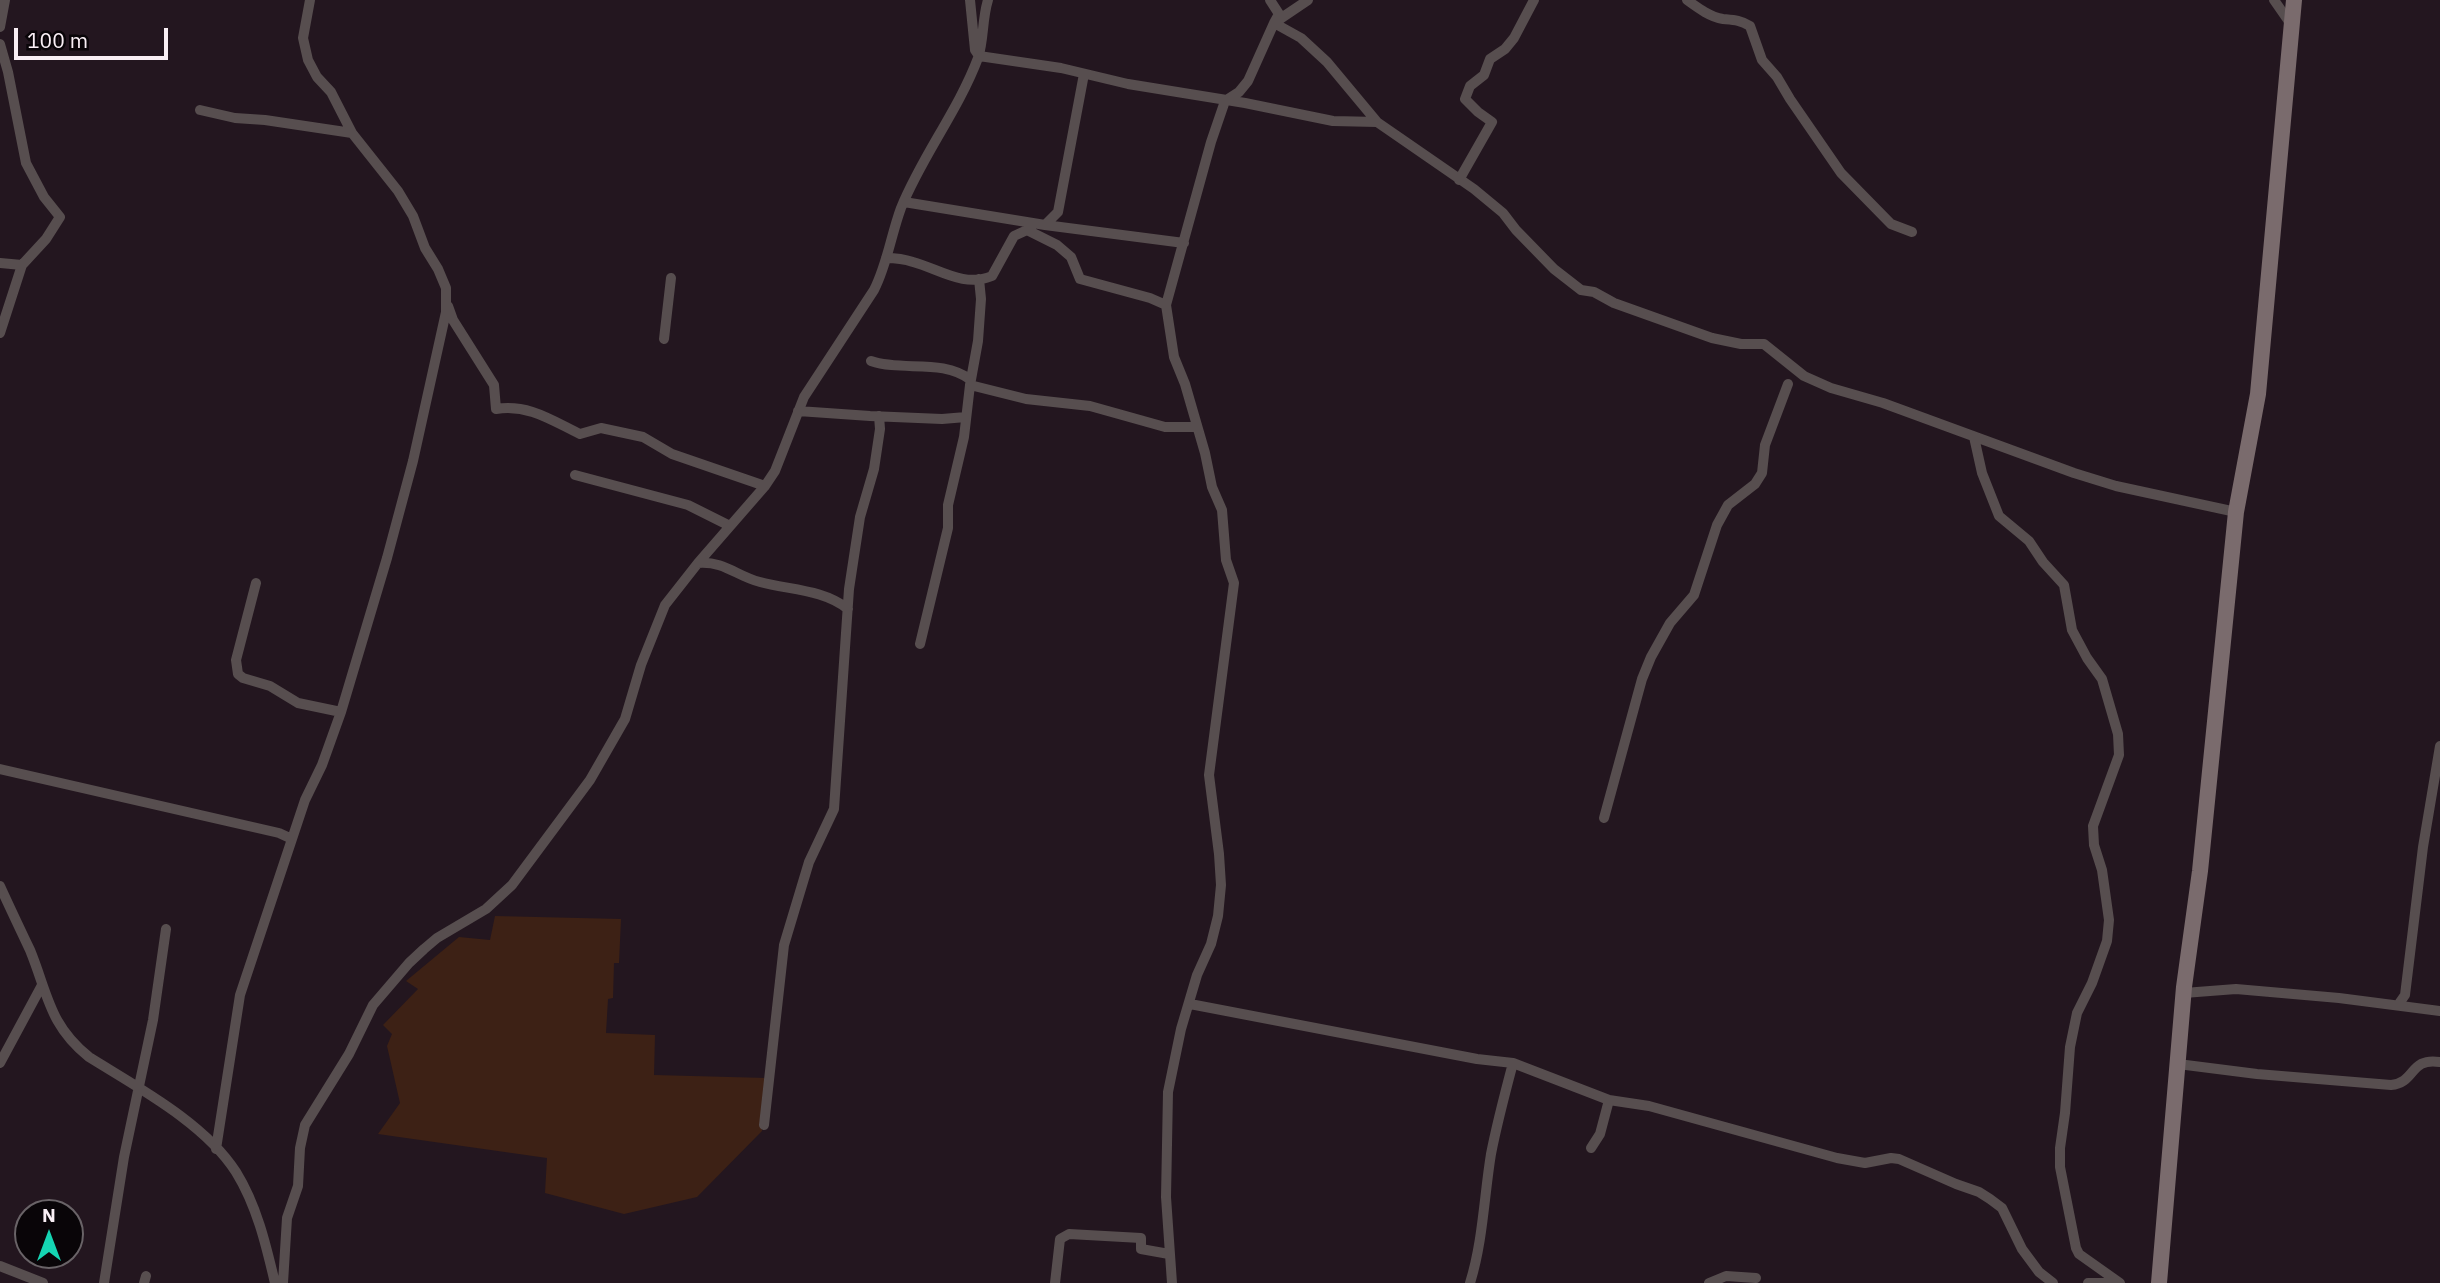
<!DOCTYPE html>
<style>
body{margin:0}
#map{position:relative;width:2440px;height:1283px;overflow:hidden;background:#23161f;font-family:"IBM Plex Sans",sans-serif}
canvas{display:block}
.north{position:absolute;left:14px;top:1199px;width:70px;height:70px;box-sizing:border-box;background:#090508;border:2px solid #696367;border-radius:50%;rotate:0deg;font-size:19px;font-weight:700;line-height:28px;text-align:center;color:#f9eff5}
.north::after{content:'';display:block;margin:auto;width:24px;height:32px;background:#15d5b3;clip-path:polygon(50% 0,100% 100%,50% 72%,0 100%)}
.scale{position:absolute;left:14px;top:28px;width:154px;height:32px;box-sizing:border-box;border:4px solid #f9eff5;border-top:0;padding-left:9px;font-size:21px;line-height:24px;white-space:nowrap;color:#f9eff5;-webkit-text-stroke:5px #090508;paint-order:stroke}
</style>
<div id="map">
<canvas width="2440" height="1283"></canvas>
<div class="north">N</div>
<div class="scale">100 m</div>
</div>
<script>
const g = document.querySelector('canvas').getContext('2d');
g.lineJoin = 'round';
function fillPath(path, color) { g.fillStyle = color; g.fill(path, 'evenodd'); }
function trace(path, color, width, dash) { g.strokeStyle = color; g.lineWidth = width; g.lineCap = dash ? 'butt' : 'round'; g.setLineDash(dash || []); g.stroke(path); }
const green = new Path2D(`
 M 495,916 L 621,919 L 619,963 L 614,963 L 613,998 L 608,999 L 606,1033 L 655,1035 L 654,1075 L 767,1078 L 762,1131 L 697,1197 L 624,1214 L 545,1193 L 547,1158 L 378,1134 L 400,1103 L 387,1046 L 392,1034 L 383,1025 L 418,989 L 406,981 L 459,937 L 490,940 Z`);
const street = new Path2D(`
 M 970,0 L 975,50 L 979,56 L 1061,68 L 1128,84 L 1245,103 L 1333,121 L 1377,122
 M 1270,0 L 1279,14 L 1274,23 L 1301,38 L 1327,62 L 1377,122 L 1474,189 L 1503,213 L 1516,230 L 1554,269 L 1581,290 L 1594,292 L 1614,303 L 1712,338 L 1741,344 L 1764,344 L 1804,376 L 1831,388 L 1883,403 L 2074,473 L 2116,486 L 2236,512
 M 1687,0 C 1698,8 1710,17 1723,19 C 1734,20 1740,20 1750,26 L 1762,60 L 1777,77 L 1790,99 L 1841,173 L 1891,224 L 1912,232
 M 2274,0 L 2290,23
 M 0,27 L 5,0
 M 0,44 L 8,72 L 26,163 L 44,197 L 60,217 L 46,239 L 22,265 L 0,333
 M 200,110 L 235,118 L 265,120 L 352,133
 M 1459,180 L 1492,122 L 1478,112 L 1465,99 L 1470,86 L 1484,75 L 1490,59 L 1505,49 L 1514,38 L 1534,0
 M 904,202 L 1045,225 L 1058,212 L 1084,74
 M 1045,225 L 1184,243
 M 886,258 C 895,258 904,259 913,262 C 939,269 964,288 992,276 L 1014,236 L 1027,230 L 1057,245 L 1071,257 L 1080,279 L 1150,298 L 1166,305 L 1211,142 L 1225,101 L 1239,92 L 1248,81 L 1274,23 L 1308,0
 M 0,263 L 22,265
 M 1166,305 L 1174,357 L 1185,384 L 1205,453 L 1212,487 L 1222,510 L 1226,560 L 1234,583 L 1209,775 L 1219,854 L 1221,885 L 1218,916 L 1211,944 L 1197,975 L 1181,1029 L 1168,1092 L 1166,1197 L 1172,1283
 M 448,306 L 453,320 L 494,385 L 496,409 C 529,404 551,420 580,434 L 601,428 L 643,437 L 672,454 L 765,486
 M 664,339 L 671,278
 M 871,361 C 903,372 942,358 971,380
 M 970,385 L 1026,399 L 1090,406 L 1165,427 L 1196,427
 M 798,411 L 870,416 L 942,419 L 966,417
 M 1974,437 L 1982,473 L 1999,516 L 2029,541 L 2043,562 L 2064,585 L 2072,630 L 2087,658 L 2102,679 L 2118,734 L 2119,755 L 2093,826 L 2094,845 L 2102,870 L 2109,920 L 2107,941 L 2092,983 L 2077,1013 L 2070,1047 L 2065,1113 L 2060,1148 L 2060,1167 L 2076,1248 L 2079,1254 L 2120,1283
 M 575,475 L 688,505 L 730,526
 M 698,563 C 725,561 736,576 760,582 C 789,590 823,589 848,609
 M 256,583 L 236,660 L 238,674 L 243,678 L 270,686 L 298,703 L 341,712
 M 920,644 L 948,528 L 948,505 L 964,437 L 970,385 L 978,341 L 981,299 L 979,279
 M 0,769 L 279,833 L 292,839
 M 1604,818 L 1642,679 L 1651,657 L 1670,623 L 1694,595 L 1717,525 L 1728,505 L 1755,484 L 1762,473 L 1765,445 L 1788,384
 M 0,886 C 10,908 20,929 30,950 C 48,994 49,1025 89,1057 C 137,1087 205,1123 236,1172 C 257,1206 266,1245 275,1283
 M 2184,993 L 2236,989 L 2339,998 L 2440,1011
 M 1190,1004 L 1477,1059 L 1513,1063 L 1609,1100 L 1600,1134 L 1591,1148
 M 2398,1005 L 2405,995 L 2423,847 L 2440,746
 M 0,1063 L 42,985
 M 2178,1064 L 2257,1074 L 2391,1085 C 2416,1083 2409,1057 2440,1062
 M 1609,1100 L 1649,1106 L 1837,1158 L 1865,1163 L 1891,1158 L 1899,1159 L 1956,1184 L 1979,1192 L 1990,1199 L 2002,1208 L 2022,1249 L 2039,1272 L 2053,1283
 M 764,1125 L 784,945 L 809,862 L 834,809 L 849,589 L 860,517 L 874,469 L 880,429 L 879,416
 M 216,1149 L 240,995 L 305,800 L 322,765 L 341,712 L 387,558 L 413,461 L 446,312 L 446,288 L 438,269 L 425,248 L 413,216 L 398,191 L 352,133 L 331,92 L 317,77 L 308,60 L 303,38 L 310,0
 M 0,1266 L 43,1283
 M 104,1283 L 124,1157 L 153,1020 L 166,929
 M 144,1283 L 146,1276
 M 283,1283 L 287,1218 L 298,1186 L 300,1148 L 305,1125 L 349,1054 L 373,1005 L 409,963 L 424,949 L 437,938 L 486,909 L 512,885 L 590,780 L 625,719 L 641,665 L 665,605 L 698,563 L 765,486 L 775,471 L 804,397 L 874,290 C 887,265 891,235 901,208 C 922,156 958,111 978,58 C 984,40 982,19 988,0
 M 1055,1283 L 1060,1239 L 1069,1234 L 1141,1238 L 1141,1249 L 1169,1254
 M 1470,1283 C 1483,1241 1484,1197 1491,1154 C 1497,1123 1505,1093 1513,1063
 M 1709,1283 L 1726,1276 L 1756,1278
 M 2088,1283 L 2118,1283`);
const secondary = new Path2D(`
 M 2159,1283 L 2184,987 L 2200,871 L 2236,512 L 2258,394 L 2294,0`);
fillPath(green, '#3d2115');
trace(street, '#574e4f', 10);
trace(secondary, '#7a6b6d', 16);
</script>
